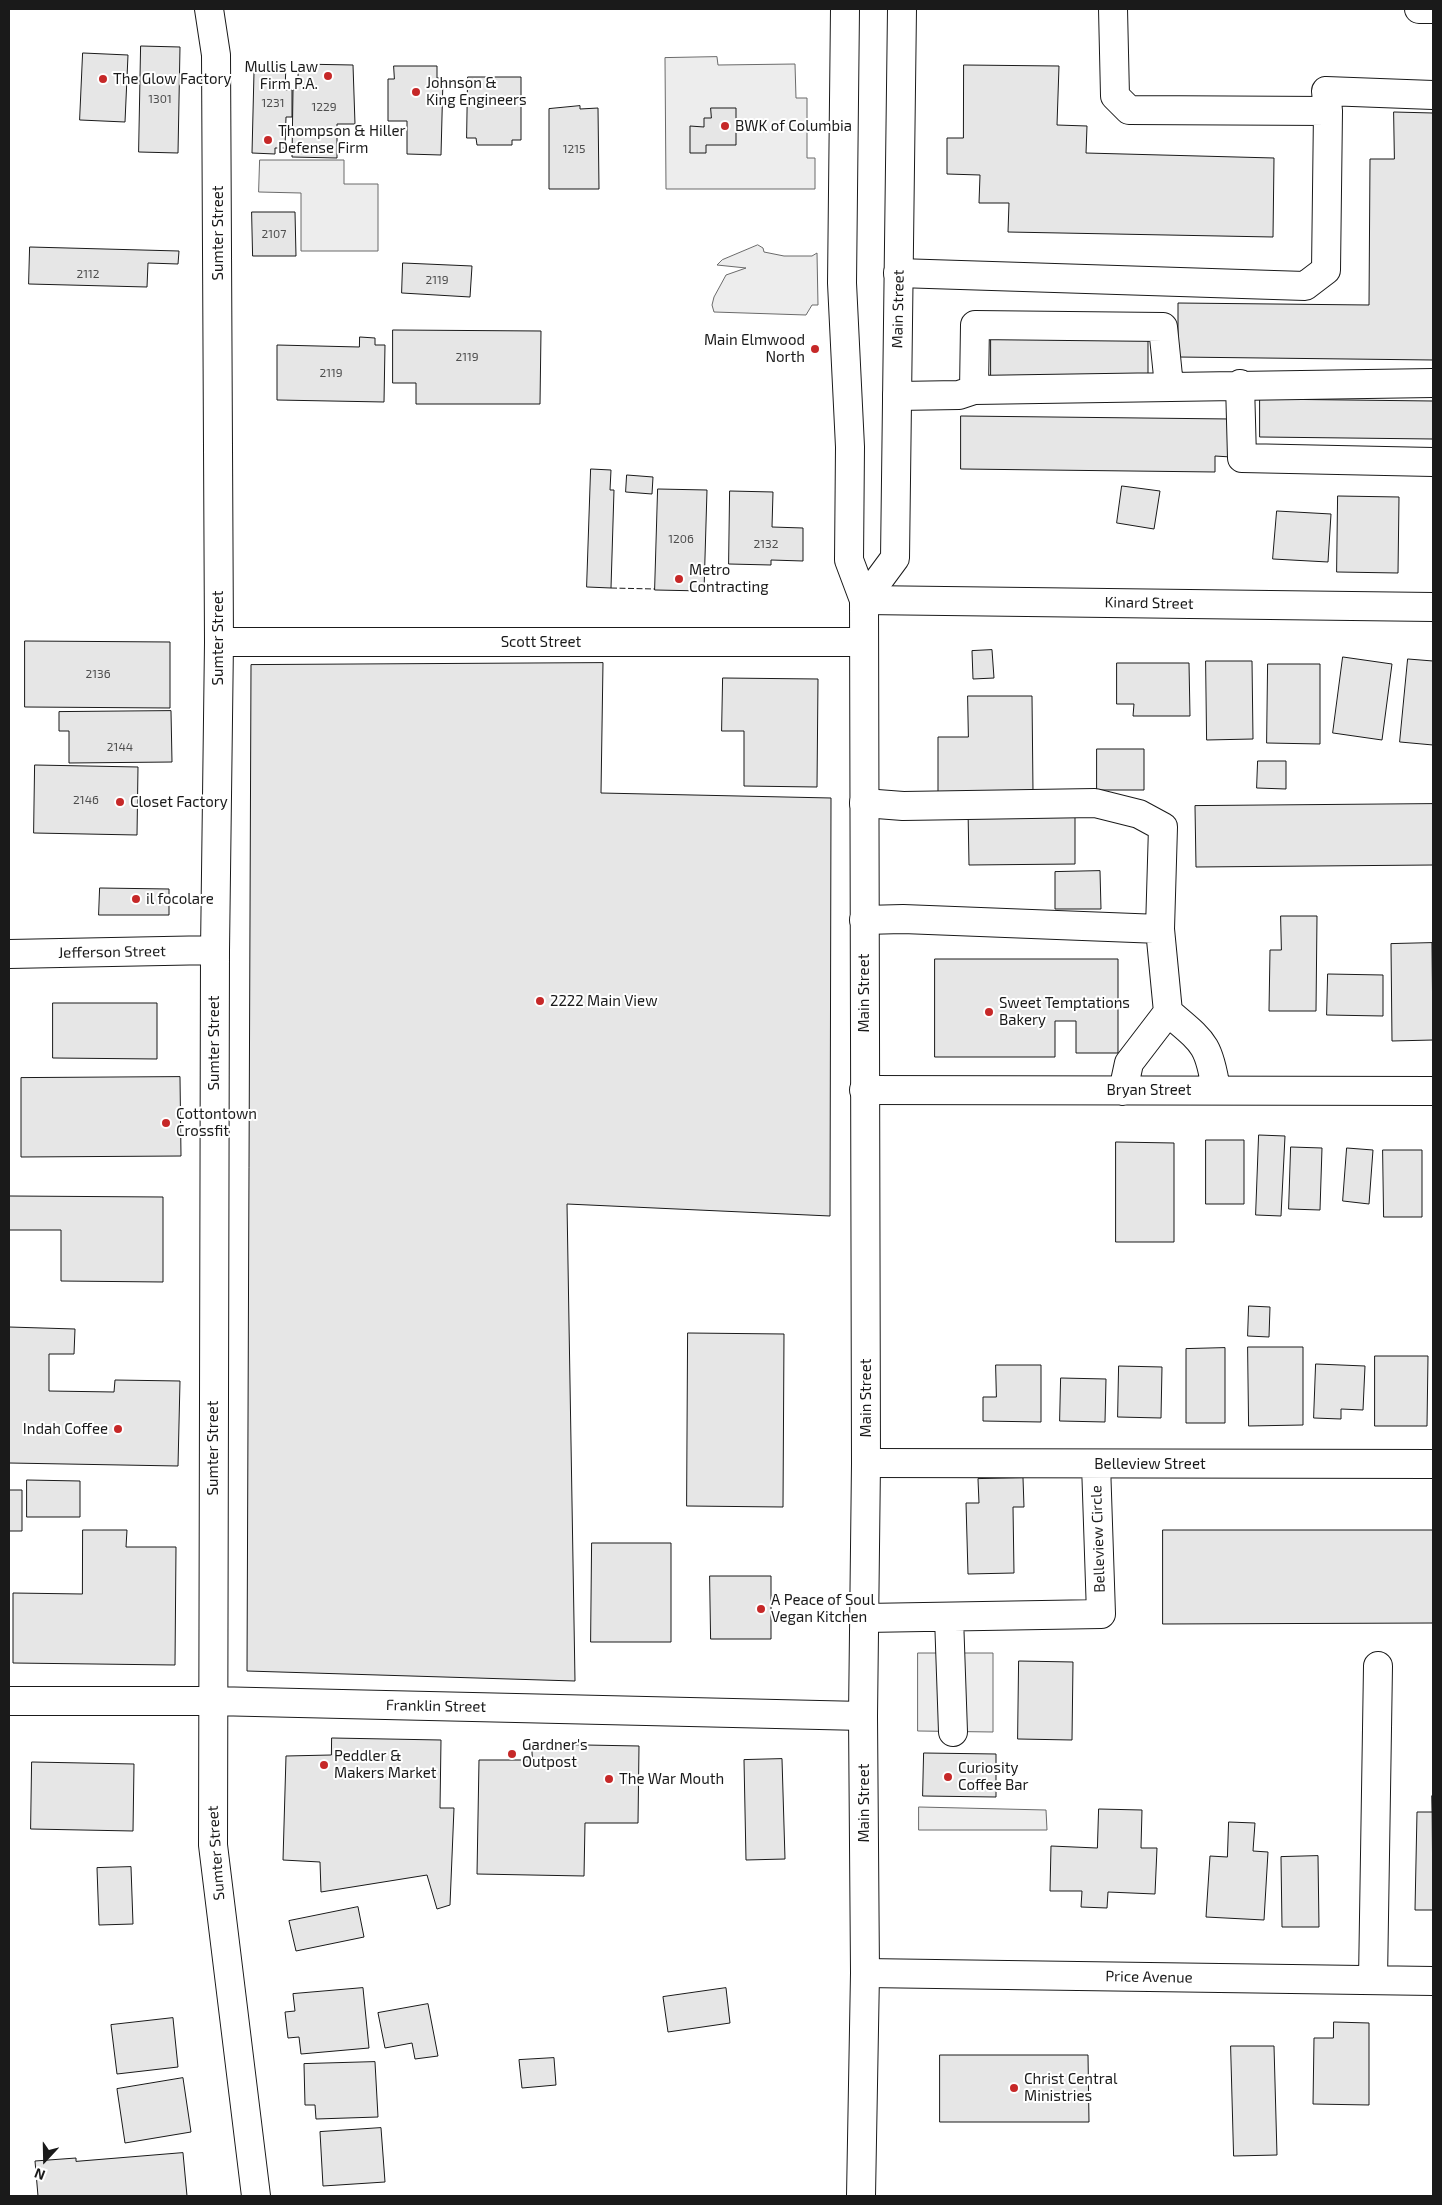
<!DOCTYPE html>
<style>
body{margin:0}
#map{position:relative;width:1442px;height:2205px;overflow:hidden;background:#fff;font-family:"Exo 2",sans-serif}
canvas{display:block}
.frame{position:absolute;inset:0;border:10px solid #1a1a1a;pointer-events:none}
.north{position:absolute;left:20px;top:2135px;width:50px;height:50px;-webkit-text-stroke:4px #fff;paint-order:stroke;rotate:201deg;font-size:14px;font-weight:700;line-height:20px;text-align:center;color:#1a1a1a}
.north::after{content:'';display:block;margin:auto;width:18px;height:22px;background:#1a1a1a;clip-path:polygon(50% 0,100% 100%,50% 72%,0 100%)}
</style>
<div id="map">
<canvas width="1442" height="2205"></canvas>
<div class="frame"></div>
<div class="north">N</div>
</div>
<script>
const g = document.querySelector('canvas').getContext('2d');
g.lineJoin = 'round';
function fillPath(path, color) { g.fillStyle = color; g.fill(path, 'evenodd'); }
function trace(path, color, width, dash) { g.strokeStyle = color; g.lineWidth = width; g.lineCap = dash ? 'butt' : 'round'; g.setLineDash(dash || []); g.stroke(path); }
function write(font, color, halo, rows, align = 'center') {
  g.font = font + ' "Exo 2",sans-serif'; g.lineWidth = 4; g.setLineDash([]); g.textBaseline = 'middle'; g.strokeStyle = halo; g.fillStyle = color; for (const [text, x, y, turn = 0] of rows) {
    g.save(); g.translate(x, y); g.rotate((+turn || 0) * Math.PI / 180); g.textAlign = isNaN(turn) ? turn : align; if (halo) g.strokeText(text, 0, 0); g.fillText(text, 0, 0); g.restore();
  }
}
const parking = new Path2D(`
 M 717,57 L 718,65 L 795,64 L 796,98 L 807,98 L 807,158 L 815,158 L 815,189 L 666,189 L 665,58 Z
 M 260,160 L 344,160 L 344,184 L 378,184 L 378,251 L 301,251 L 301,193 L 259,192 Z
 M 758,245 L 763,248 L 764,252 L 784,256 L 812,256 L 817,253 L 818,305 L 812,305 L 806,315 L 714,312 L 712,305 L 714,297 L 726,275 L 746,268 L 717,265 L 722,260 Z
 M 918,1653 L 993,1653 L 993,1732 L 918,1731 Z
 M 919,1807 L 1046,1810 L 1047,1830 L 919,1830 Z`);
const building = new Path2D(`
 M 141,46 L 180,47 L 178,153 L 139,152 Z
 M 83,53 L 128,55 L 125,122 L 80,120 Z
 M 275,64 L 286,64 L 285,90 L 292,90 L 292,117 L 286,117 L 285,148 L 275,148 L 275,154 L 252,153 L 254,72 L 274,72 Z
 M 299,64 L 353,65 L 355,124 L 337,124 L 337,158 L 292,157 L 293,90 L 297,90 Z
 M 964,65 L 1059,66 L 1057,125 L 1087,126 L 1086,153 L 1274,158 L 1273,237 L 1008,232 L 1009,203 L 979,203 L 980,175 L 947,174 L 947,138 L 963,138 Z
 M 394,66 L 437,66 L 437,78 L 443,78 L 441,155 L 407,154 L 407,121 L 388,121 L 388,79 L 394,79 Z
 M 468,77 L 521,77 L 521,140 L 512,140 L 512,145 L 477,145 L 476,138 L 467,138 Z
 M 580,106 L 580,109 L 598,108 L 599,189 L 549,189 L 549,109 Z
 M 711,108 L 736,108 L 736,145 L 706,145 L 706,153 L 690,153 L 690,126 L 704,127 L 704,118 L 711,118 Z
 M 1394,112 L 1433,113 L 1433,360 L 1178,357 L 1178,303 L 1369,305 L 1370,159 L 1394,159 Z
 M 252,212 L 295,212 L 296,256 L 253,256 Z
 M 30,247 L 179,251 L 178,264 L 148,263 L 147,287 L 29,284 Z
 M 403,263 L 472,266 L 470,297 L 402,293 Z
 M 393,330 L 541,331 L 540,404 L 416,404 L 416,383 L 393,383 Z
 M 360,337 L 375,338 L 375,345 L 385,345 L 384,402 L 277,400 L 277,345 L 359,347 Z
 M 991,337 L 1148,338 L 1148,377 L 991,376 Z
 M 1260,399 L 1433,401 L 1433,439 L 1260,437 Z
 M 961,416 L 1231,419 L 1231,457 L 1215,456 L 1215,472 L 961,469 Z
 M 591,469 L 611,470 L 610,490 L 614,490 L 611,588 L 587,587 Z
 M 627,475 L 653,477 L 652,494 L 626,492 Z
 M 1122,486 L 1160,491 L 1154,529 L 1117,523 Z
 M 658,489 L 707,490 L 704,591 L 655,590 Z
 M 730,491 L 773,492 L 772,527 L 803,528 L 803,561 L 771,560 L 771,565 L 729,564 Z
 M 1338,496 L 1399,497 L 1398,573 L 1337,572 Z
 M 1277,511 L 1331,514 L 1328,562 L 1273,559 Z
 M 25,641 L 170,642 L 170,708 L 25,707 Z
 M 992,650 L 994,678 L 973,679 L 972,651 Z
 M 1343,657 L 1392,664 L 1382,740 L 1333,733 Z
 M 1408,659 L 1433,661 L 1433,745 L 1400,742 Z
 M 1206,661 L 1252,661 L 1253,739 L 1207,740 Z
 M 603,663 L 601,793 L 831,798 L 830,1216 L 567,1204 L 575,1681 L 247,1671 L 251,665 Z
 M 1117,663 L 1189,663 L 1190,716 L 1133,716 L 1134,704 L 1117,704 Z
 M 1268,664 L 1320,664 L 1320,744 L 1267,743 Z
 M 723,678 L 818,679 L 817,787 L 744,786 L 744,731 L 722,731 Z
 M 968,696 L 1032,696 L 1033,792 L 938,792 L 938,737 L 968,737 Z
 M 171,711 L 172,762 L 69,763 L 69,731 L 59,731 L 59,712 Z
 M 1097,749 L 1144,749 L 1144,790 L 1097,790 Z
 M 1258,761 L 1286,761 L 1286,789 L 1257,788 Z
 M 35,765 L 138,767 L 137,835 L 34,833 Z
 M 1433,804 L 1433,865 L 1196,867 L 1195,806 Z
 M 1075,808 L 1075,864 L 969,865 L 968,809 Z
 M 1100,871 L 1101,909 L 1055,909 L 1055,872 Z
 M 100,888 L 169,889 L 169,915 L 99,915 Z
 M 1281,916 L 1317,916 L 1316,1011 L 1269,1011 L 1270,950 L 1281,950 Z
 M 1432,943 L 1433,1040 L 1392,1041 L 1391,944 Z
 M 935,959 L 1118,959 L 1118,1053 L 1076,1053 L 1076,1021 L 1055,1021 L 1055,1057 L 935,1057 Z
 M 1328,974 L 1383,975 L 1383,1016 L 1327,1015 Z
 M 53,1003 L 157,1003 L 157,1059 L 53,1058 Z
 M 180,1077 L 181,1156 L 21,1157 L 21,1078 Z
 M 1259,1135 L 1285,1136 L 1281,1216 L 1256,1215 Z
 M 1206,1140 L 1244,1140 L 1244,1204 L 1206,1204 Z
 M 1116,1142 L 1174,1143 L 1174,1242 L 1116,1242 Z
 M 1291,1147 L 1322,1148 L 1320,1210 L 1289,1209 Z
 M 1347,1148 L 1373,1150 L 1369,1204 L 1343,1201 Z
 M 1383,1150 L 1422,1150 L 1422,1217 L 1384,1217 Z
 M 9,1196 L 163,1197 L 163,1282 L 61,1281 L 61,1230 L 9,1230 Z
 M 1249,1306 L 1270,1307 L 1269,1337 L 1248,1336 Z
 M 9,1327 L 75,1329 L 74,1354 L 49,1354 L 49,1391 L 114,1392 L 115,1380 L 180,1381 L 178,1466 L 9,1463 Z
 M 688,1333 L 784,1334 L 783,1507 L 687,1506 Z
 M 1248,1347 L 1303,1347 L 1303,1425 L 1249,1426 Z
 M 1225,1348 L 1225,1423 L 1186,1423 L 1186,1349 Z
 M 1375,1356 L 1428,1356 L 1427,1426 L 1375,1426 Z
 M 1316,1364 L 1365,1366 L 1363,1410 L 1341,1409 L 1341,1419 L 1314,1418 Z
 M 996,1365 L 1041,1365 L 1041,1422 L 983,1421 L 983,1397 L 996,1397 Z
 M 1119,1366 L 1162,1367 L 1161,1418 L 1118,1417 Z
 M 1061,1378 L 1106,1379 L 1105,1422 L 1060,1421 Z
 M 1023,1478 L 1024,1507 L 1013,1507 L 1014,1573 L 968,1574 L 966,1503 L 979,1503 L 978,1479 Z
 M 27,1480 L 80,1481 L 80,1517 L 27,1517 Z
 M 9,1490 L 22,1490 L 22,1531 L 9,1531 Z
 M 83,1530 L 127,1530 L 126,1547 L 176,1547 L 175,1665 L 13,1663 L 13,1593 L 82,1594 Z
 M 1163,1530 L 1433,1530 L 1433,1623 L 1163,1624 Z
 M 592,1543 L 671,1543 L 671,1642 L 591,1642 Z
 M 710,1576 L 771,1576 L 771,1639 L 711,1639 Z
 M 1019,1661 L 1073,1662 L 1072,1740 L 1018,1739 Z
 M 332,1738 L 441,1740 L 440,1808 L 454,1808 L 450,1905 L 437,1909 L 427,1875 L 321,1892 L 320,1862 L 283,1860 L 286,1756 L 331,1755 Z
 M 532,1744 L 639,1746 L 638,1823 L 585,1823 L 584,1876 L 477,1874 L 479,1760 L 532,1760 Z
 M 924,1753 L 996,1754 L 996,1797 L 923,1796 Z
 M 782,1759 L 785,1859 L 746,1860 L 744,1760 Z
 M 32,1762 L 134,1764 L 133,1831 L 31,1829 Z
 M 1432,1796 L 1433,1910 L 1415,1910 L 1417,1812 L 1432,1812 Z
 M 1099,1809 L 1142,1810 L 1141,1848 L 1157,1848 L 1155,1894 L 1108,1892 L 1107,1908 L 1081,1907 L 1082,1891 L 1050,1891 L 1051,1846 L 1097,1848 Z
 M 1229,1822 L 1255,1823 L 1253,1851 L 1268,1852 L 1264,1920 L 1206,1917 L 1210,1856 L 1227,1857 Z
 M 1318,1856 L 1319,1927 L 1282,1927 L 1281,1857 Z
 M 131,1867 L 133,1924 L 99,1925 L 97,1868 Z
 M 358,1907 L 364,1937 L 296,1951 L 289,1921 Z
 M 363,1988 L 369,2048 L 301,2054 L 299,2037 L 288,2038 L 285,2012 L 295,2011 L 293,1994 Z
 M 726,1988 L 730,2023 L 668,2032 L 663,1997 Z
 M 428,2004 L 438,2056 L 415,2059 L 412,2043 L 385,2048 L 378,2013 Z
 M 173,2018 L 178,2067 L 117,2074 L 111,2025 Z
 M 1334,2022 L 1369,2023 L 1369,2105 L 1313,2104 L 1314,2038 L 1333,2038 Z
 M 1231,2046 L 1274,2046 L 1277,2155 L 1234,2156 Z
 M 940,2055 L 1088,2055 L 1089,2122 L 940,2122 Z
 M 554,2058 L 556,2085 L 522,2088 L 519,2060 Z
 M 375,2062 L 378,2117 L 316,2119 L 315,2105 L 305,2105 L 304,2064 Z
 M 183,2078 L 191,2132 L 125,2143 L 117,2089 Z
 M 381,2128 L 385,2182 L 323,2186 L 320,2132 Z
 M 183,2153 L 187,2196 L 38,2196 L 35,2161 L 76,2158 L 76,2161 Z`);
const minor = new Path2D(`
 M 209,9 L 216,55 L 219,642 L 215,950 L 213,1845 L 256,2196
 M 1328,111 L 1326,91 L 1433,95
 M 898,273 L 1305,286 L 1326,270 L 1328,111 L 1129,110 L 1115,96 L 1113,9
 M 1240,384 L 1242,458 L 1433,462
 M 974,390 L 975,325 L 1163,327 L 1169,386
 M 897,396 L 959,395 L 974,390 L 1433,383
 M 864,600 L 1433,607
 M 219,642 L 864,642
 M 864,803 L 903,806 L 1095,803 L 1139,814 L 1163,827 L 1160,929 L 1168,1012 L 1129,1063 L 1123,1091
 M 864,920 L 903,919 L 1160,929
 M 9,954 L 215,950
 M 1168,1012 C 1203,1042 1209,1043 1216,1090
 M 864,1090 L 1433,1091
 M 866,1463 L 1433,1464
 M 949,1617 L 953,1732
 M 865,1618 L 1101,1614 L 1096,1464
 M 9,1701 L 212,1701 L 863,1716
 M 865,1973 L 1433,1981
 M 1373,1980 L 1378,1666`);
const major = new Path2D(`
 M 845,9 L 842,283 L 850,447 L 849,560 L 864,600 L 866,1463 L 863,1716 L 865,1973 L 861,2196
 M 864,600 L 895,558 L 902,9`);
const highway = new Path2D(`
 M 1419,9 L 1433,9`);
const fence = new Path2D(`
 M 611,588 L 655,589`);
const markers = [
 [328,76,5,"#c62828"],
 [103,79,5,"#c62828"],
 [416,92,5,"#c62828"],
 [725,126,5,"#c62828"],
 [268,140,5,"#c62828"],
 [815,349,5,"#c62828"],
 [679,579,5,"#c62828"],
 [120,802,5,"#c62828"],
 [136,899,5,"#c62828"],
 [540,1001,5,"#c62828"],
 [989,1012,5,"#c62828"],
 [166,1123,5,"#c62828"],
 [118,1429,5,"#c62828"],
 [761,1609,5,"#c62828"],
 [512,1754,5,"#c62828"],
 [324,1765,5,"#c62828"],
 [948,1777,5,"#c62828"],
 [609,1779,5,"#c62828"],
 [1014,2088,5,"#c62828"]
];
const numberNames = [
 ["1301",160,99],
 ["1231",273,103],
 ["1229",324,107],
 ["1215",574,149],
 ["2107",274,234],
 ["2112",88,274],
 ["2119",437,280],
 ["2119",467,357],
 ["2119",331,373],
 ["1206",681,539],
 ["2132",766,544],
 ["2136",98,674],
 ["2144",120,747],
 ["2146",86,800]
];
const poiNames = [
 ["Mullis Law",318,67,"right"],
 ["Firm P.A.",318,84,"right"],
 ["The Glow Factory",113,79],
 ["Johnson &",426,83],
 ["King Engineers",426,100],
 ["BWK of Columbia",735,126],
 ["Thompson & Hiller",278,131],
 ["Defense Firm",278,148],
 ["Main Elmwood",805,340,"right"],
 ["North",805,357,"right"],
 ["Metro",689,570],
 ["Contracting",689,587],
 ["Closet Factory",130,802],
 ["il focolare",146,899],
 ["2222 Main View",550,1001],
 ["Sweet Temptations",999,1003],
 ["Bakery",999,1020],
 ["Cottontown",176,1114],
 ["Crossfit",176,1131],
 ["Indah Coffee",108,1429,"right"],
 ["A Peace of Soul",771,1600],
 ["Vegan Kitchen",771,1617],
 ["Gardner's",522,1745],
 ["Outpost",522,1762],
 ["Peddler &",334,1756],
 ["Makers Market",334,1773],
 ["Curiosity",958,1768],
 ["Coffee Bar",958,1785],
 ["The War Mouth",619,1779],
 ["Christ Central",1024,2079],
 ["Ministries",1024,2096]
];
const streetNames = [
 ["Sumter Street",218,233,-90],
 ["Main Street",898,309,-89],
 ["Kinard Street",1149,603,1],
 ["Sumter Street",218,638,-90],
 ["Scott Street",541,642],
 ["Jefferson Street",112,952,-1],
 ["Main Street",864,993,-90],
 ["Sumter Street",214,1043,-90],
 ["Bryan Street",1149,1090],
 ["Main Street",866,1398,-90],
 ["Sumter Street",213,1448,-90],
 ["Belleview Street",1150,1464],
 ["Belleview Circle",1098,1539,-92],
 ["Franklin Street",436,1706,1],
 ["Main Street",864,1803,-90],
 ["Sumter Street",216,1853,-94],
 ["Price Avenue",1149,1977,1]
];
fillPath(parking, '#ededed');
trace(parking, '#6a6a6a', 1);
fillPath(building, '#e6e6e6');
trace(building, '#1a1a1a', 1);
trace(minor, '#1a1a1a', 30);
trace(major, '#1a1a1a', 30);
trace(highway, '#1a1a1a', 30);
trace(minor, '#fff', 28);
trace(major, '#fff', 28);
trace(highway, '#fff', 28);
trace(fence, '#1a1a1a', 1, [6, 2.5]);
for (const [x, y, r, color] of markers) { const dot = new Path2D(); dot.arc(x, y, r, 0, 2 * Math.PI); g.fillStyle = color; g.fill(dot); trace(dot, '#fff', 2); }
write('12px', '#4d4d4d', null, numberNames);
write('15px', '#1a1a1a', '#fff', poiNames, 'left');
write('15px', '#1a1a1a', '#fff', streetNames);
</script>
